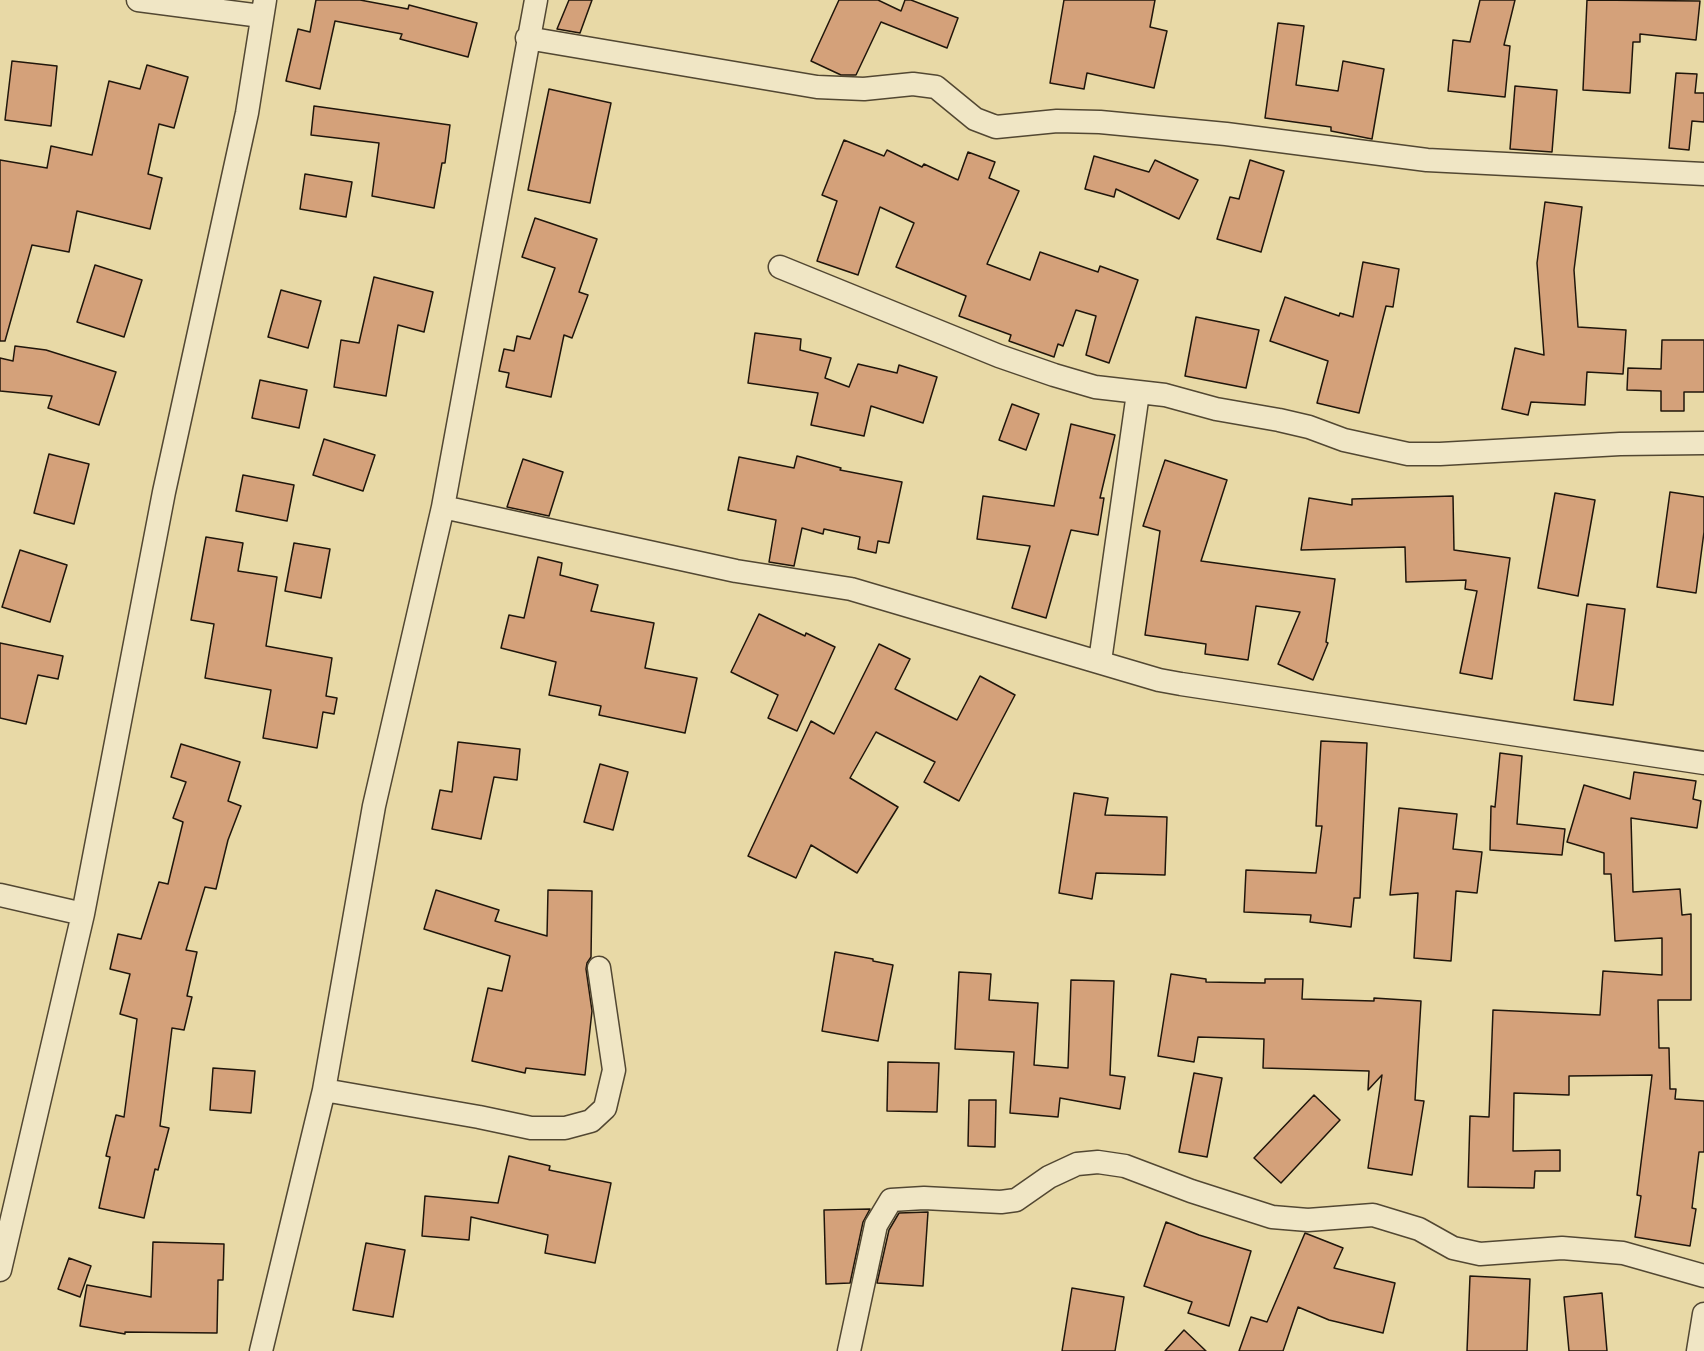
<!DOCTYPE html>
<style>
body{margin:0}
canvas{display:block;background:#e8d9a6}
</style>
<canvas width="1704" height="1351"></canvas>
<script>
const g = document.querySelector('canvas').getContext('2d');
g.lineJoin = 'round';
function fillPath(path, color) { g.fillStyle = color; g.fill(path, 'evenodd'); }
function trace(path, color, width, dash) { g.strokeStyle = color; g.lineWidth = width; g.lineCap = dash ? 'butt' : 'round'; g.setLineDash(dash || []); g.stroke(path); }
const building = new Path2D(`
 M 316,0 L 360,0 L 408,9 L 409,5 L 477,23 L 468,57 L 400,39 L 402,34 L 335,21 L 320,89 L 286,81 L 298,29 L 310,32 Z
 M 569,0 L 592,0 L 580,33 L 557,29 Z
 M 839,0 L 878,0 L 901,11 L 905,0 L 911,0 L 958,18 L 947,48 L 881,22 L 856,75 L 841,75 L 811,61 Z
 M 1064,0 L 1155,0 L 1150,27 L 1167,31 L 1154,88 L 1087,73 L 1084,89 L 1050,83 Z
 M 1480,0 L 1515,0 L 1504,45 L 1510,46 L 1505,97 L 1448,91 L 1453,40 L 1470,42 Z
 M 1587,0 L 1700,1 L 1696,40 L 1640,34 L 1640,42 L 1633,42 L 1630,93 L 1583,90 Z
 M 1278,23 L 1304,26 L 1296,85 L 1338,91 L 1343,61 L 1384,69 L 1372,139 L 1331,131 L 1331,127 L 1265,118 Z
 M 12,61 L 57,66 L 51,126 L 5,120 Z
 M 147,65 L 188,77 L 174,128 L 159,124 L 148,174 L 162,178 L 150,229 L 77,211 L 69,252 L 32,245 L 5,341 L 0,341 L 0,160 L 47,168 L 51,146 L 92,155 L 109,81 L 140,89 Z
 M 1676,73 L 1697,74 L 1695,93 L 1704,93 L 1704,122 L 1692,121 L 1689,150 L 1669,148 Z
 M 1515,86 L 1557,90 L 1552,152 L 1510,149 Z
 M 549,89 L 611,103 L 590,203 L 528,190 Z
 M 314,106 L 450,125 L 445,163 L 442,163 L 434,208 L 372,196 L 379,143 L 311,135 Z
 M 844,140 L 884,156 L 887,150 L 922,167 L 924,164 L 958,180 L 968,152 L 995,162 L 989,178 L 1019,191 L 987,264 L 1030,280 L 1040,252 L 1098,272 L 1100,266 L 1138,280 L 1109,363 L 1086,355 L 1096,316 L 1076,310 L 1063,346 L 1058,344 L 1054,357 L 1009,341 L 1011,335 L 959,316 L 966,296 L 896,267 L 914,223 L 880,207 L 858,275 L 817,261 L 837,201 L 822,195 Z
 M 1094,156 L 1149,172 L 1155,160 L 1198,180 L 1179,219 L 1116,189 L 1114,197 L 1085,189 Z
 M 1250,160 L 1284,171 L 1261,252 L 1217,239 L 1230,197 L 1239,199 Z
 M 305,174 L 352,182 L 346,217 L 300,209 Z
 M 1545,202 L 1582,207 L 1574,270 L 1578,327 L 1626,330 L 1623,374 L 1587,372 L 1585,405 L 1531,402 L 1528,415 L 1502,409 L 1515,348 L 1544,355 L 1537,263 Z
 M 535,218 L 597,239 L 579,292 L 588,295 L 572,338 L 564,335 L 551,397 L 506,387 L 509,373 L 499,371 L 504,349 L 514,351 L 517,336 L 530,339 L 555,268 L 522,257 Z
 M 1363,262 L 1399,269 L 1393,307 L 1386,306 L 1359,413 L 1317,403 L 1328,361 L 1270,341 L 1285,297 L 1339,316 L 1340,313 L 1353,317 Z
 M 95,265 L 142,280 L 124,337 L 77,322 Z
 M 374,277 L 433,292 L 424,332 L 398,325 L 386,396 L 334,387 L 341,340 L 359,343 Z
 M 281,290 L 321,301 L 308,348 L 268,337 Z
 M 1196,317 L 1259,330 L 1246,388 L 1185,376 Z
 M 755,333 L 801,339 L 800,350 L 831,358 L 825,378 L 849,387 L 858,364 L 897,373 L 899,365 L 937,377 L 923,423 L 871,406 L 864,436 L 811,425 L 818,393 L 748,383 Z
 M 1662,340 L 1704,340 L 1704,392 L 1684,392 L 1684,411 L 1661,411 L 1661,391 L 1627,390 L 1628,368 L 1661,369 Z
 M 15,346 L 46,350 L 116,372 L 99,425 L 48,408 L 52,396 L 0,391 L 0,358 L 13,361 Z
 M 260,380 L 307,390 L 299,428 L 252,418 Z
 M 1012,404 L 1039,414 L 1026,450 L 999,440 Z
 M 1071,424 L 1115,435 L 1100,498 L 1104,498 L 1098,535 L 1071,530 L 1046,618 L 1012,608 L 1030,546 L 977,539 L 983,496 L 1054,506 Z
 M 324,439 L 375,455 L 363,491 L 313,475 Z
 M 49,454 L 89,464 L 74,524 L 34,513 Z
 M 797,456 L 841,468 L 840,470 L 902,482 L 889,543 L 878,541 L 876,553 L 858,549 L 860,537 L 824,529 L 823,534 L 802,528 L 794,566 L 769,562 L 776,520 L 728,510 L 739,457 L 794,468 Z
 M 523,459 L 563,472 L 549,516 L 507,507 Z
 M 1165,460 L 1227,480 L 1201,561 L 1335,579 L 1326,642 L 1328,643 L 1313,680 L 1278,664 L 1300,612 L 1256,606 L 1248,660 L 1205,654 L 1206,644 L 1145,635 L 1160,531 L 1143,526 Z
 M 243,475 L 294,485 L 287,521 L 236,511 Z
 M 1670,492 L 1704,497 L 1704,532 L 1696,593 L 1657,587 Z
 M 1555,493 L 1595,500 L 1578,596 L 1538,588 Z
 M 1453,496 L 1454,550 L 1510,558 L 1492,679 L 1460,673 L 1477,591 L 1465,589 L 1466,580 L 1406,582 L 1405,547 L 1301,550 L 1309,498 L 1352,505 L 1352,499 Z
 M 206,537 L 243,543 L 238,571 L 277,577 L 266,646 L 332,658 L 326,696 L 337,698 L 334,714 L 323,712 L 317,748 L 263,738 L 271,690 L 205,678 L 214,624 L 191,620 Z
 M 294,543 L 330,549 L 321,598 L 285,591 Z
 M 20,550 L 67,565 L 50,622 L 2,607 Z
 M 538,557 L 562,563 L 560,575 L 598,585 L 591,611 L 654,623 L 645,668 L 697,678 L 685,733 L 599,715 L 601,706 L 549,695 L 556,662 L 501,648 L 509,615 L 524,618 Z
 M 1587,604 L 1625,609 L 1613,705 L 1574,700 Z
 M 759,614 L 805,636 L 806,633 L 835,647 L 797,731 L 768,718 L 778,695 L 731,672 Z
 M 0,643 L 63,656 L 58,679 L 38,675 L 26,724 L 0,718 Z
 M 879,644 L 910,659 L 895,689 L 957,720 L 980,676 L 1015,695 L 959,801 L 924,782 L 935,762 L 876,732 L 850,778 L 898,807 L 857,873 L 811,845 L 796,878 L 748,856 L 811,721 L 834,734 Z
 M 1321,741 L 1367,743 L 1360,898 L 1354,898 L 1351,927 L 1310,922 L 1311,915 L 1244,912 L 1246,870 L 1316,873 L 1322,826 L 1316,826 Z
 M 458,742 L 520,749 L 517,780 L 494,777 L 481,839 L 432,829 L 440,790 L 452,792 Z
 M 181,744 L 240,762 L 228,801 L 241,806 L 228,840 L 216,889 L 205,887 L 186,950 L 197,952 L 187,996 L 192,997 L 184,1030 L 172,1028 L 160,1126 L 169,1128 L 158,1170 L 155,1169 L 144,1218 L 99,1208 L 110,1157 L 106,1156 L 116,1115 L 124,1117 L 137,1019 L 120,1014 L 130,974 L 110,969 L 118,934 L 141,939 L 159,882 L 168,884 L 183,822 L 173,818 L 186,782 L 171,777 Z
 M 1500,753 L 1522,756 L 1517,824 L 1565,829 L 1562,855 L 1490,850 L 1491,806 L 1495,807 Z
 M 600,764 L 628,772 L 613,830 L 584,822 Z
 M 1634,772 L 1696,781 L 1693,799 L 1701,801 L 1697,828 L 1631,818 L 1633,892 L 1680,889 L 1682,915 L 1691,914 L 1691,1000 L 1658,1000 L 1659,1048 L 1669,1048 L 1670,1089 L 1676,1089 L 1675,1099 L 1704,1101 L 1704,1152 L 1699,1152 L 1692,1208 L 1696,1209 L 1690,1246 L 1635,1237 L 1641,1196 L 1637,1195 L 1652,1075 L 1569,1076 L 1569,1095 L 1514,1093 L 1513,1151 L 1560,1150 L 1560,1171 L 1535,1171 L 1534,1188 L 1468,1187 L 1470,1116 L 1489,1117 L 1493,1010 L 1600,1015 L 1603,971 L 1662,975 L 1662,938 L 1615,941 L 1611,874 L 1604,874 L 1604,853 L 1567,842 L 1584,785 L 1630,799 Z
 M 1074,793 L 1108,798 L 1105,815 L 1167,817 L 1165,875 L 1096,873 L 1092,899 L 1059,893 Z
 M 1399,808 L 1457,814 L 1453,849 L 1482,852 L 1477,893 L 1456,891 L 1451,961 L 1414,958 L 1418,893 L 1390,895 Z
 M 436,890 L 499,910 L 495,921 L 547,936 L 548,890 L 592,891 L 591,957 L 587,963 L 586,969 L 592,1011 L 585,1075 L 526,1068 L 525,1073 L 472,1061 L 488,988 L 502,991 L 510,956 L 424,929 Z
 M 835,952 L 873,959 L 873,961 L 893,965 L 878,1041 L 822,1031 Z
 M 959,972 L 991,974 L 989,1000 L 1038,1003 L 1034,1065 L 1068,1068 L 1071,980 L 1114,981 L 1110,1075 L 1125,1077 L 1120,1109 L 1060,1098 L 1058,1117 L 1010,1113 L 1014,1052 L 955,1049 Z
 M 1171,974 L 1206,979 L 1206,982 L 1265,983 L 1265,979 L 1303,979 L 1302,999 L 1374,1001 L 1374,998 L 1421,1001 L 1415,1100 L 1424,1101 L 1412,1175 L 1368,1168 L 1382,1075 L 1368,1090 L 1369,1071 L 1263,1068 L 1264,1039 L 1198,1037 L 1194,1062 L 1158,1056 Z
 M 888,1062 L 939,1063 L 937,1112 L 887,1111 Z
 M 213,1068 L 255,1071 L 251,1113 L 210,1110 Z
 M 1194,1073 L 1222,1078 L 1207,1157 L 1179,1152 Z
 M 1314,1095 L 1340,1120 L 1281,1183 L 1254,1158 Z
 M 969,1100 L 996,1100 L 995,1147 L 968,1146 Z
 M 509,1156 L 550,1166 L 549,1170 L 611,1183 L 595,1263 L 545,1253 L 548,1235 L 471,1217 L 469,1240 L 422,1236 L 425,1196 L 498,1203 Z
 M 870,1209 L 863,1222 L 850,1283 L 826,1284 L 824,1210 Z
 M 928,1212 L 923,1286 L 877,1283 L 889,1230 L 899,1213 Z
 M 1166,1222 L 1199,1235 L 1251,1251 L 1229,1326 L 1188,1313 L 1192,1302 L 1144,1286 Z
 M 1305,1233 L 1343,1248 L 1334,1268 L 1395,1283 L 1383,1333 L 1329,1320 L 1298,1307 L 1283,1351 L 1239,1351 L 1251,1317 L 1267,1322 Z
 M 153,1242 L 224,1244 L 223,1280 L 218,1280 L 217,1333 L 125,1332 L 125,1334 L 80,1326 L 87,1285 L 151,1297 Z
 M 366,1243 L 405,1250 L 393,1317 L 353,1310 Z
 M 69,1258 L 91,1266 L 80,1297 L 58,1289 Z
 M 1470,1276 L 1530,1279 L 1527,1351 L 1467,1351 Z
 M 1072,1288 L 1124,1297 L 1115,1351 L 1062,1351 Z
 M 1602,1293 L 1607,1351 L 1569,1351 L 1564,1297 Z
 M 1184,1330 L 1206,1351 L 1165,1351 Z`);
const minor = new Path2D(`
 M 138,0 L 261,16
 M 527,38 L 817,87 L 864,89 L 913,84 L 936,87 L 975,119 L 996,127 L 1057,121 L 1100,122 L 1226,134 L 1427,160 L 1704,174
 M 780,267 L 999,356 L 1054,375 L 1095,387 L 1165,395 L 1216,409 L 1279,420 L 1309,427 L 1344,440 L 1408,454 L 1440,454 L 1620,444 L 1704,443
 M 443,507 L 736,571 L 851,589 L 1159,680 L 1181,684 L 1704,763
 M 1100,661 L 1138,393
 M 0,895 L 83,914
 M 324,1090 L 479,1117 L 531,1128 L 565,1128 L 591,1121 L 605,1108 L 614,1070 L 599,968
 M 0,1270 L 83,914 L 164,492 L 247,113 L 265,0
 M 261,1351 L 324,1090 L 374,806 L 443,507 L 536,0
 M 849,1351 L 876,1225 L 891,1200 L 924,1198 L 1001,1202 L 1016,1200 L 1049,1177 L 1077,1164 L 1098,1162 L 1125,1166 L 1191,1191 L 1272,1217 L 1308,1220 L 1373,1215 L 1419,1229 L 1453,1248 L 1480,1254 L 1562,1248 L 1623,1253 L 1704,1276
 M 1698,1351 L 1704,1314`);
fillPath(building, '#d4a17a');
trace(building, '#20160b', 1.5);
trace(minor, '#524732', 25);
trace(minor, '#f0e6c5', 22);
</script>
